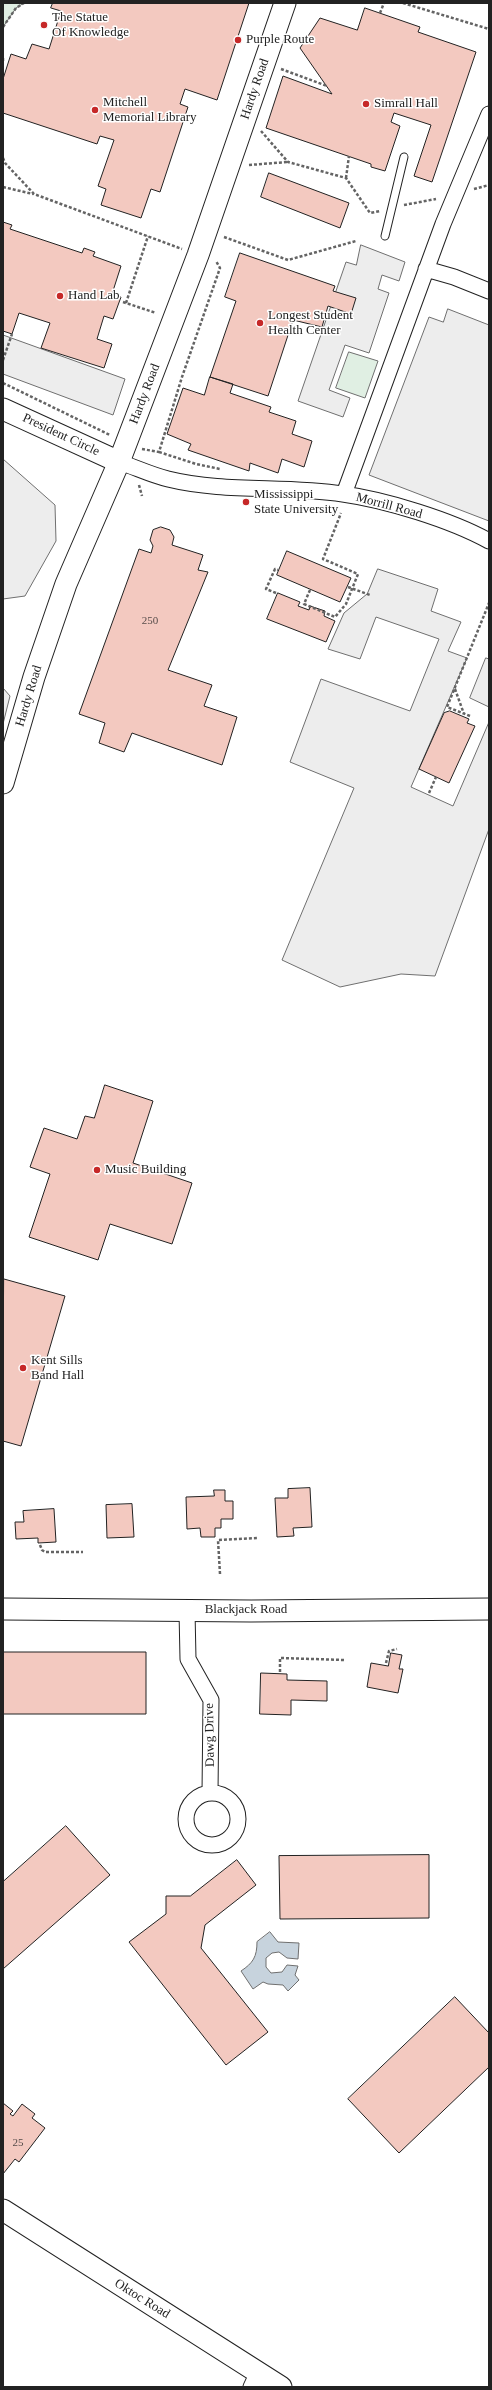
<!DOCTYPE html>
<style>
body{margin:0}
#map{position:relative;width:492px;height:2390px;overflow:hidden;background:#fff;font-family:"Times New Roman",serif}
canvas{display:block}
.frame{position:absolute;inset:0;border:4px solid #222;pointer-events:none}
</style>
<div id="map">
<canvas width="492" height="2390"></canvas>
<div class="frame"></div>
</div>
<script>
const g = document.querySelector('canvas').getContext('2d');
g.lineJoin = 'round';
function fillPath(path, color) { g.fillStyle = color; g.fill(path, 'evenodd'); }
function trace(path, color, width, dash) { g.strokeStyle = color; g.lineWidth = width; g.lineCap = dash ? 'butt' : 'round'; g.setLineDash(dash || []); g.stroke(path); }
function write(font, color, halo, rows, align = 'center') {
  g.font = font + ' "Times New Roman",serif'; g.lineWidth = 3; g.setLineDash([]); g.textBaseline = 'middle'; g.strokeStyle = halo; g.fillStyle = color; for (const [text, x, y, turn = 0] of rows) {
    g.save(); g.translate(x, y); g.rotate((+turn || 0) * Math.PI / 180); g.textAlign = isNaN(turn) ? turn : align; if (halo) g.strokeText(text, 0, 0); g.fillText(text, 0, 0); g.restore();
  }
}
const green = new Path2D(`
 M 3,3 L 24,3 L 16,8 L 3,27 Z
 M 349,352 L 378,361 L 365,398 L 336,388 Z`);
const parking = new Path2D(`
 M 361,245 L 405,262 L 399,281 L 382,275 L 378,289 L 389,293 L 369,353 L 345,345 L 329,390 L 350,398 L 343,417 L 298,401 L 346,262 L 356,265 Z
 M 448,309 L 489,325 L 489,521 L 369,475 L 429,317 L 443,322 Z
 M 3,335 L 125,379 L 113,415 L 3,374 Z
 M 3,459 L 55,505 L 56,541 L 25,596 L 3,599 Z
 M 378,569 L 438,589 L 431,611 L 461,622 L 448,651 L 467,658 L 411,787 L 453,806 L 489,722 L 489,829 L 435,976 L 401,974 L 340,987 L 282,960 L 354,788 L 290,762 L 321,679 L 410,711 L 439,639 L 376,617 L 360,659 L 328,649 L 344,613 L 367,594 Z
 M 486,658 L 489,659 L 489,707 L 470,698 Z
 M 3,688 L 10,696 L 3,724 Z`);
const water = new Path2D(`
 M 270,1932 L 278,1942 L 299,1943 L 298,1959 L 287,1958 L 279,1952 L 272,1953 L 266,1958 L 266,1967 L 271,1973 L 282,1972 L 287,1965 L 298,1966 L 295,1975 L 299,1980 L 288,1991 L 283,1985 L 268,1984 L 263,1982 L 253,1989 L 241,1971 C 253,1963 257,1957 257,1942 Z`);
const building = new Path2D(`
 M 53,3 L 249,3 L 217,100 L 185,89 L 180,104 L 188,107 L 160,192 L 151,189 L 141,218 L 101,205 L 106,189 L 98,186 L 114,140 L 100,136 L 97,144 L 3,113 L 3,79 L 11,54 L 26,59 L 32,44 L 49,49 L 61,11 L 51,8 Z
 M 365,8 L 420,27 L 418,32 L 476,52 L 432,182 L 414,176 L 431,125 L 394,113 L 391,122 L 400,126 L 385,171 L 371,167 L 371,164 L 266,128 L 283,76 L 332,94 L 300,48 L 320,18 L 357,30 Z
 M 269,173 L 349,203 L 340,228 L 261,197 Z
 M 3,222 L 12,225 L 10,229 L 82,253 L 84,248 L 95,252 L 93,256 L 121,266 L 112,294 L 121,297 L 113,319 L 104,316 L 97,339 L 112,344 L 104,368 L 41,348 L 50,323 L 19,313 L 12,334 L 3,331 Z
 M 240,253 L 335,286 L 333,291 L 356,298 L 351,314 L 328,306 L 322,327 L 293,320 L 268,396 L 210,377 L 236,301 L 225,297 Z
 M 210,377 L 233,384 L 230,393 L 271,407 L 269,412 L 296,421 L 292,434 L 312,441 L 304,467 L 282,459 L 278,473 L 250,463 L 249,471 L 188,450 L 191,444 L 167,434 L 183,388 L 204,395 Z
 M 161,527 L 170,530 L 174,537 L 172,545 L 203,555 L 198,570 L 208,572 L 168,670 L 212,685 L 204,706 L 237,717 L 222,765 L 132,733 L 124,752 L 99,743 L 105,723 L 79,714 L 139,549 L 151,553 L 153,546 L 150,540 L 153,530 Z
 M 287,551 L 351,578 L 340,602 L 277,575 Z
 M 278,593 L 300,602 L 298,606 L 309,610 L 310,606 L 325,611 L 324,616 L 335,621 L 326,642 L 267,619 Z
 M 450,711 L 469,719 L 467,723 L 475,726 L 449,783 L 419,769 L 444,713 Z
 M 105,1085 L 153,1101 L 133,1163 L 192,1183 L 172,1244 L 110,1224 L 98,1260 L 29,1237 L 50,1174 L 30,1167 L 44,1128 L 77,1139 L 85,1116 L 94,1118 Z
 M 4,1279 L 65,1296 L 21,1446 L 3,1441 Z
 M 310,1488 L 312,1527 L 293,1528 L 294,1536 L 277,1537 L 275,1498 L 288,1498 L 288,1489 Z
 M 214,1490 L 225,1490 L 225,1501 L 233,1501 L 233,1519 L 221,1519 L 221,1528 L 215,1528 L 215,1537 L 201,1537 L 200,1528 L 187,1529 L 186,1497 L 214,1496 Z
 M 132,1504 L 134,1537 L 107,1538 L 106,1505 Z
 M 54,1509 L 56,1542 L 38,1543 L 38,1538 L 16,1539 L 15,1522 L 24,1522 L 23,1511 Z
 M 3,1652 L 146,1652 L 146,1714 L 3,1714 Z
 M 391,1653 L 402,1655 L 399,1669 L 403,1669 L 398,1693 L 367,1687 L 371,1663 L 388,1666 Z
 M 261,1673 L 287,1674 L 287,1680 L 327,1681 L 327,1701 L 291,1700 L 291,1715 L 260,1714 Z
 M 66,1826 L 110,1875 L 3,1969 L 3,1882 Z
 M 429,1855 L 429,1918 L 280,1919 L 279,1856 Z
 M 237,1860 L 256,1885 L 205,1925 L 201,1948 L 268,2032 L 226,2065 L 129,1942 L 166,1914 L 166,1896 L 190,1896 Z
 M 455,1997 L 489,2033 L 489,2067 L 399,2153 L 348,2099 Z
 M 3,2103 L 13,2111 L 10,2114 L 13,2116 L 22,2104 L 35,2114 L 32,2118 L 45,2128 L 19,2162 L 15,2159 L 3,2174 Z`);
const path = new Path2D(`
 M 403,3 L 489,29
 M 380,13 L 384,3
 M 3,27 L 16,8 L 24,3
 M 3,58 L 3,61
 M 281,69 L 327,86
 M 261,131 L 288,162 L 346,178 L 370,213 L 380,211
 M 3,158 L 5,163 L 34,194 L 182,249
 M 249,165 L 288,162
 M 346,178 L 349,156
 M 3,187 L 33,194
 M 474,189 L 489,185
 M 404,205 L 436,199
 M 224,237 L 288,260 L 356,241
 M 123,302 L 156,313
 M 126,303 L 148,236
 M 3,360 L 12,334
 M 3,383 L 110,435
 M 142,449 L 159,452 L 182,377 L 220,268 L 216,261
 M 159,452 L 196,464 L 220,469
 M 139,485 L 142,496
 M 348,587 L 370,595
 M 310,590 L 304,604 L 335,617 L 346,604 L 358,574 L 323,559 L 341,513
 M 276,593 L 266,589 L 275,569 L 278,570
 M 455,689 L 464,714
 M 470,716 L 447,707 L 489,603
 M 429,793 L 436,777
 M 40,1545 L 42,1550 L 45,1552 L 83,1552
 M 220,1574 L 218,1540 L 257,1538
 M 386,1663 L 389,1651 L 397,1649
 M 280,1672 L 280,1658 L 345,1660`);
const lane = new Path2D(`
 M 385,236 L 404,157`);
const street = new Path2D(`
 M 426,269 L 454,277 L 489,291
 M 119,462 C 135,467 151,475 168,479 C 225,493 285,485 343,494 C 386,500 451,520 489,541
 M 344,494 L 443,224 L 489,114
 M 187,1611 L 188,1659 L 211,1700 L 210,1793
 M186 1819a26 26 0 1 1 52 0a26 26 0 1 1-52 0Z
 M 251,2387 L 258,2372`);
const secondary = new Path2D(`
 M 3,409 L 119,462
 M 3,783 L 34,677 L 66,584 L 119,462 L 198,255 L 285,3
 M 3,1609 L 251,1611 L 489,1609
 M 3,2210 L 281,2387`);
const markers = [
 [44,25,4,"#c62828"],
 [238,40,4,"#c62828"],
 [366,104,4,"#c62828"],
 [95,110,4,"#c62828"],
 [60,296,4,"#c62828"],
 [260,323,4,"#c62828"],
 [246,502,4,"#c62828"],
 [97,1170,4,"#c62828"],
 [23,1368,4,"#c62828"]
];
const numberNames = [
 ["250",150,621],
 ["25",18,2143]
];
const poiNames = [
 ["The Statue",52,18],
 ["Of Knowledge",52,33],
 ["Purple Route",246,40],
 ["Mitchell",103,103],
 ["Memorial Library",103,118],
 ["Simrall Hall",374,104],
 ["Hand Lab",68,296],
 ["Longest Student",268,316],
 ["Health Center",268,331],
 ["Mississippi",254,495],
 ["State University",254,510],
 ["Music Building",105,1170],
 ["Kent Sills",31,1361],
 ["Band Hall",31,1376]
];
const streetNames = [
 ["Hardy Road",255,89,-71],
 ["Hardy Road",145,394,-69],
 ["President Circle",61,435,25],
 ["Morrill Road",389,506,15],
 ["Hardy Road",29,696,-73],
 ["Blackjack Road",246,1610],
 ["Dawg Drive",210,1735,-91],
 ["Oktoc Road",142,2299,32]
];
fillPath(green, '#e0efe3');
trace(green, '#6f6f6f', 1);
fillPath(parking, '#ededed');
trace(parking, '#6f6f6f', 1);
fillPath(water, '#c7d3dd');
trace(water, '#6f6f6f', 1);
fillPath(building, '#f3c9c0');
trace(building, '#222', 1);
trace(lane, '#222', 9);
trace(street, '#222', 17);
trace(secondary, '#222', 23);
trace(path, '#646464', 2.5, [3, 2]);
trace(lane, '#fff', 7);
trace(street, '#fff', 15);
trace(secondary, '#fff', 21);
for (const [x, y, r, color] of markers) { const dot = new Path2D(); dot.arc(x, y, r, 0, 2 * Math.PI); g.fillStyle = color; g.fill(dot); trace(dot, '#fff', 1.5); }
write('11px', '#564c4a', null, numberNames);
write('13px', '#222', '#fff', poiNames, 'left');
write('13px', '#222', '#fff', streetNames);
</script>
